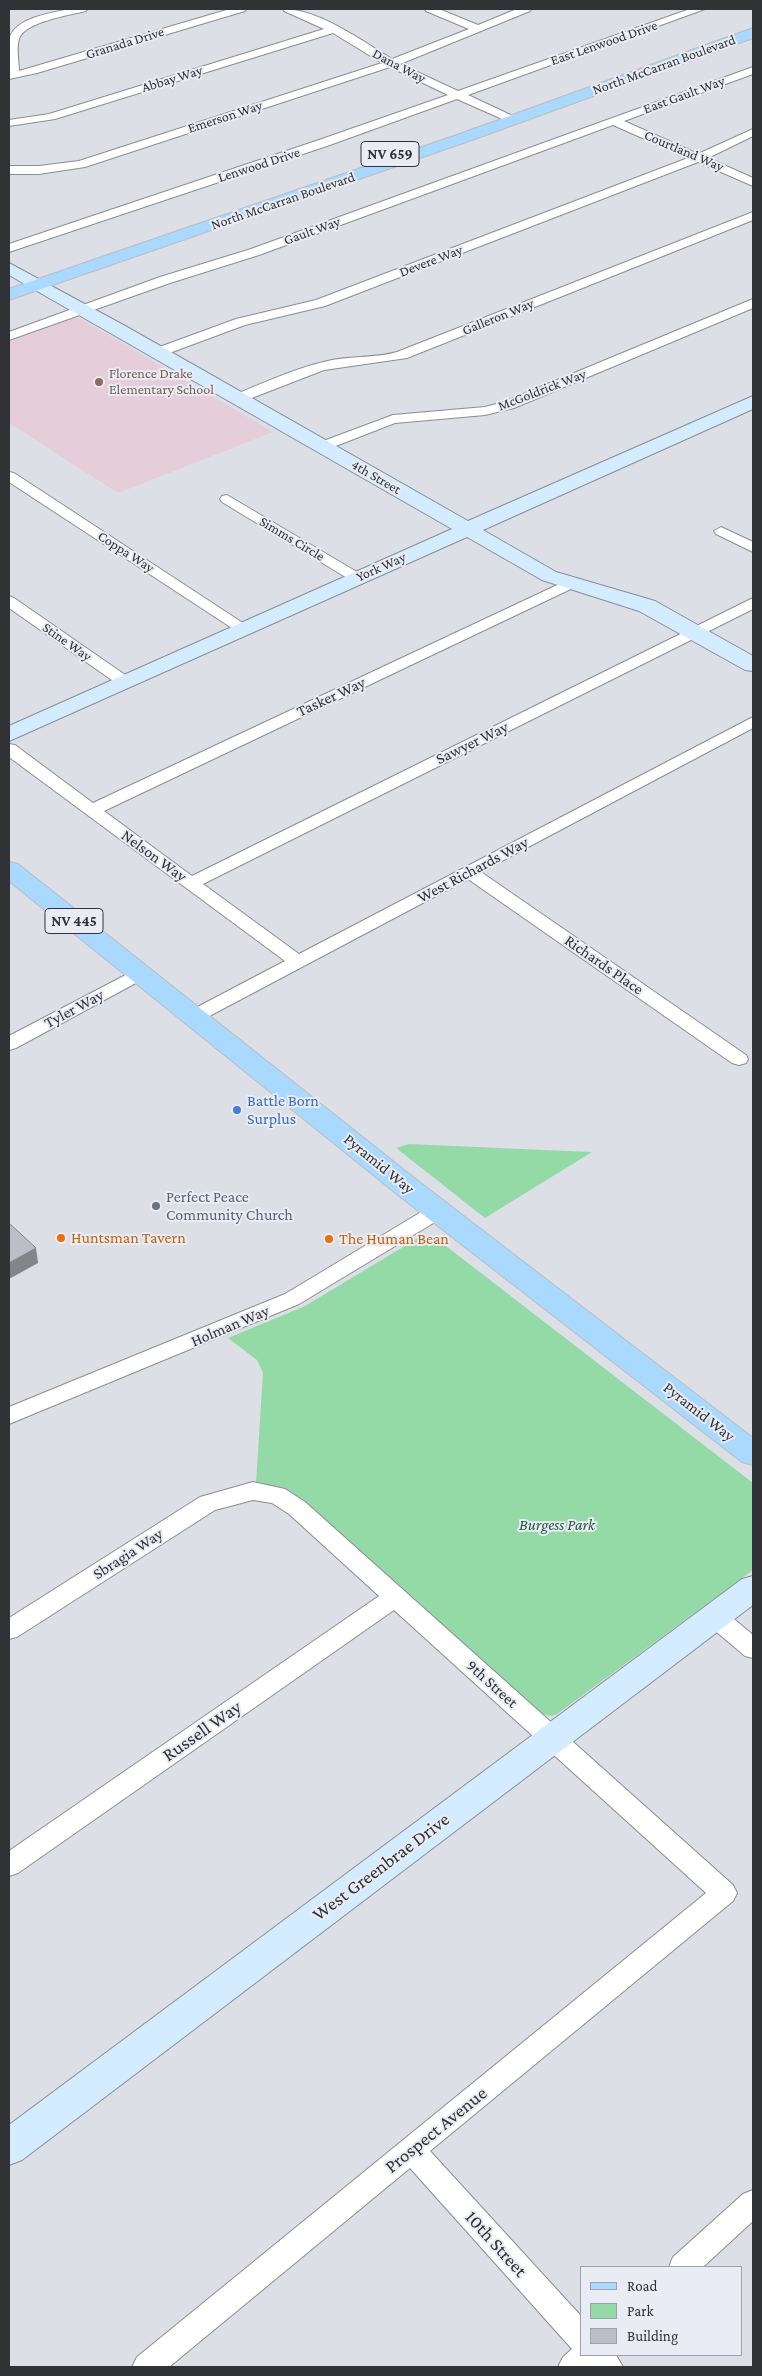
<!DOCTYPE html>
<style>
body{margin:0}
#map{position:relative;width:762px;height:2376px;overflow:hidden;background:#dcdfe6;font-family:"Crimson Pro",serif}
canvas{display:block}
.frame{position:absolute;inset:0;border:10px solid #313235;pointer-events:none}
.legend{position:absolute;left:580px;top:2266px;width:162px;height:90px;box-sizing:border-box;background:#e9ecf4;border:1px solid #9fa2a8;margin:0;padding:6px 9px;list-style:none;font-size:15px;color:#313235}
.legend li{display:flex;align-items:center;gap:10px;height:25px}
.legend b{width:25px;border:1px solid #9fa2a8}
</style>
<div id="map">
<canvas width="762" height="2376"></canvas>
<div class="frame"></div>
<ul class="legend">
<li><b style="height:6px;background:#a9d9fe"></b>Road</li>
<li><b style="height:14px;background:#94daa7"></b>Park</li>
<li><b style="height:14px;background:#bbbec6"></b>Building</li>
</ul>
</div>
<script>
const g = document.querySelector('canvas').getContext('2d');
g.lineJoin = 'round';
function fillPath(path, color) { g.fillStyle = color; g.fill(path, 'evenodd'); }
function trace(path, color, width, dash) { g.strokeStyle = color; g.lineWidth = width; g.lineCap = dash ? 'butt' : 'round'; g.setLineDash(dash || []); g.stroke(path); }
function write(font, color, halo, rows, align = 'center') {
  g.font = font + ' "Crimson Pro",serif'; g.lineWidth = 4; g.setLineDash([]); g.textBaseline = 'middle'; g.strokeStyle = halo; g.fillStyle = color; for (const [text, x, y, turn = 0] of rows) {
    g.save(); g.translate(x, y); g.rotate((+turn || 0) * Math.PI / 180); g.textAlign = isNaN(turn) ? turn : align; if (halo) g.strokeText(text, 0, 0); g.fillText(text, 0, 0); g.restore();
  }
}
const education = new Path2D(`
 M 75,318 L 81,319 L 273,432 L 118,493 L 9,423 L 9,341 Z`);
const green = new Path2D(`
 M 409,1144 L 567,1151 L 592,1152 L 485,1218 L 396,1148 Z
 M 418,1238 L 430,1238 L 442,1243 L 753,1483 L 753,1570 L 557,1714 L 551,1716 L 537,1713 L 280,1489 L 256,1483 L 263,1373 L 257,1360 L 228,1338 L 305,1306 Z`);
const street = new Path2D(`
 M 70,9 L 87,9 L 86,11 C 70,15 24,22 19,39 C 16,48 19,62 19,71 L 230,9 L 246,9 L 245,11 L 37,73 L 9,79 C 9,69 6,44 10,36 C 19,17 51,13 70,9 Z
 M 283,9 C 319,9 362,41 392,59 L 469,29 L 426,11 L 425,9 L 439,9 L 478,25 L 517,9 L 531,9 L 530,11 L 400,64 L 458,91 L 690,9 L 705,9 L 468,95 L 517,118 L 519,120 L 517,122 L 509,122 L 457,99 L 327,146 L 9,252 L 9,244 L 319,140 L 448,95 L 390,67 L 85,167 L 39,174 L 9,174 L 9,166 L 39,166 L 79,161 L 382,63 L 333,33 L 55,119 L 9,126 L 9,120 L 49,114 L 324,29 L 284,11 Z
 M 753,67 L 753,74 L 624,121 L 698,154 L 753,129 L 753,136 L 708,158 L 753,178 L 753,186 L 698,162 L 325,306 L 245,325 L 164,355 L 159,356 L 152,352 L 154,349 L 236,319 L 316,300 L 688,158 L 613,125 L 259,255 L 170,283 L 9,340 L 9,332 L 160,277 L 251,249 Z
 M 753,212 L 753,220 L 407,358 L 324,370 L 244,401 L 239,402 L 232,398 L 234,395 C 266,382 298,367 332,360 C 354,356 376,358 397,352 Z
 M 753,299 L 753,308 L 514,408 L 485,415 L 395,423 L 328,449 L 318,449 L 316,446 L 318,443 L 393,415 L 485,407 L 504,402 Z
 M 9,472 L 14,473 L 252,629 L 250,632 L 238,632 L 9,482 Z
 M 227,495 L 362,575 L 365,578 L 362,581 L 352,581 L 222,502 L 220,499 L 222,496 Z
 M 721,527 L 753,542 L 753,552 L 716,534 L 714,531 Z
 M 570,579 L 578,584 L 575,587 L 104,811 L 192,876 L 753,598 L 753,609 L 203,884 L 299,954 L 753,717 L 753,728 L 481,872 L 746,1055 L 748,1059 L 746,1063 L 739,1065 L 732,1063 L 468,879 L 200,1021 L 193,1023 L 186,1021 L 184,1017 L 186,1013 L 285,961 L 9,757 L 9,744 L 15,745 L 93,803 Z
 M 9,596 L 14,598 L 131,679 L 133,682 L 131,685 L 119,685 L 9,608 Z
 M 139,968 L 145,970 L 148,974 L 145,978 L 16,1048 L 9,1050 L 9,1036 Z
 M 438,1204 L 445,1206 L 448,1211 L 445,1216 L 299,1304 L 9,1424 L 9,1407 L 285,1294 L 431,1206 Z
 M 253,1482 L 285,1489 L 305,1502 L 733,1885 L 737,1893 L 733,1901 L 430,2151 L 581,2316 L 581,2355 L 616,2355 L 623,2367 L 558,2367 L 563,2357 L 572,2349 L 410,2168 L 169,2367 L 132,2367 L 137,2357 L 706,1893 L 394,1610 L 18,1873 L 9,1876 L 9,1851 L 379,1596 L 289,1514 L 272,1503 L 253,1500 L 215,1510 L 17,1637 L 9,1639 L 9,1618 L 200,1497 Z
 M 714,1607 L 722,1609 L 753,1635 L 753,1658 L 745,1656 L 706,1623 L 702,1616 L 706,1609 Z
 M 753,2190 L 753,2221 L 703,2267 L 669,2267 L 673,2257 L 743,2194 Z`);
const secondary = new Path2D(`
 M 9,263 L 127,327 L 468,521 L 753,396 L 753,409 L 483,530 L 556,572 L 655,601 L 753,656 L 753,671 L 745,670 L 639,611 L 542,580 L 467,537 L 9,741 L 9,726 L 452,529 L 9,275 Z
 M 753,1576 L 753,1605 L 22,2160 L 9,2165 L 9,2125 L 742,1579 Z`);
const primary = new Path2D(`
 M 753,28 L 753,38 L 469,141 L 9,300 L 9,289 L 457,135 Z
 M 9,862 L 18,864 L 418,1181 L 753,1438 L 753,1465 L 742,1462 L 398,1195 L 9,881 Z`);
const shadedWall = new Path2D(`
 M 36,1248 L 38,1263 L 9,1279 L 9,1263 Z`);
const building = new Path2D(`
 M 9,1223 L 36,1248 L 9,1263 Z`);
const markers = [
 [99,382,5,"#8d6e63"],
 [237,1110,5,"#3f7fe0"],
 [156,1206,5,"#6b7280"],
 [61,1238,5,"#e8710a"],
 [329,1239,5,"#e8710a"]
];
const farStreetnames = [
 ["Granada Drive",125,43,-17],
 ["East Lenwood Drive",604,43,-19],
 ["North McCarran Boulevard",664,65,-20],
 ["Dana Way",399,66,28],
 ["Abbay Way",172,79,-17],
 ["East Gault Way",684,95,-20],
 ["Emerson Way",225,117,-18],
 ["Courtland Way",684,151,23],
 ["Lenwood Drive",259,165,-18],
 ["North McCarran Boulevard",283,201,-19],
 ["Gault Way",312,231,-20],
 ["Devere Way",431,261,-21],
 ["Galleron Way",498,317,-22],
 ["McGoldrick Way",542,390,-21],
 ["4th Street",376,477,30],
 ["Simms Circle",292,539,31],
 ["Coppa Way",126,552,33],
 ["York Way",381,567,-24],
 ["Stine Way",67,642,35]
];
const farEducationnames = [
 ["Florence Drake",109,374],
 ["Elementary School",109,390]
];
const shields = [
 [390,154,58],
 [74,921,58]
];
const shieldNames = [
 ["NV 659",390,154],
 ["NV 445",74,921]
];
const streetNames = [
 ["Tasker Way",331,697,-25],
 ["Sawyer Way",472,743,-26],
 ["Nelson Way",154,856,36],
 ["West Richards Way",473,870,-28],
 ["Richards Place",604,965,35],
 ["Tyler Way",74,1009,-28],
 ["Pyramid Way",379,1164,39],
 ["Holman Way",230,1326,-23],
 ["Pyramid Way",699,1412,38],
 ["Sbragia Way",128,1554,-33],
 ["9th Street",492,1684,42]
];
const shopNames = [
 ["Battle Born",247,1101],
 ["Surplus",247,1119]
];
const worshipNames = [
 ["Perfect Peace",166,1197],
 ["Community Church",166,1215]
];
const foodNames = [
 ["Huntsman Tavern",71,1238],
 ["The Human Bean",339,1239]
];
const parkNames = [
 ["Burgess Park",557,1525]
];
const nearStreetnames = [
 ["Russell Way",202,1731,-35],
 ["West Greenbrae Drive",381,1867,-37],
 ["Prospect Avenue",436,2130,-39],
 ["10th Street",496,2244,48]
];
fillPath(education, '#e5ced9');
fillPath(green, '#94daa7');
trace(street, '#8b8d94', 2);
trace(secondary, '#8b8d94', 2);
trace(primary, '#bdbdbe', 2);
fillPath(street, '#fff');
fillPath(secondary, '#d4ecff');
fillPath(primary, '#a9d9fe');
fillPath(shadedWall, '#83858b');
fillPath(building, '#bbbec6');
trace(building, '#83858b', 1);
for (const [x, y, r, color] of markers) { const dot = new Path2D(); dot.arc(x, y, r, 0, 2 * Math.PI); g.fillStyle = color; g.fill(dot); trace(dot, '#e9ecf4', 2); }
write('14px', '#313235', '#e9ecf4', farStreetnames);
write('14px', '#785e54', '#e9ecf4', farEducationnames, 'left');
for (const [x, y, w] of shields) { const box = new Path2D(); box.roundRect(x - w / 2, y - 12.5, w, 25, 4); g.fillStyle = '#e9ecf4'; g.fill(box); trace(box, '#313235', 1); }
write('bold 15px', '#313235', null, shieldNames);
write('16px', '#313235', '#e9ecf4', streetNames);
write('16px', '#366cbe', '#e9ecf4', shopNames, 'left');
write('16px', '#5b616d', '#e9ecf4', worshipNames, 'left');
write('16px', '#c56008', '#e9ecf4', foodNames, 'left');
write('italic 16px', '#215b36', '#e9ecf4', parkNames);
write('19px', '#313235', '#e9ecf4', nearStreetnames);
</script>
